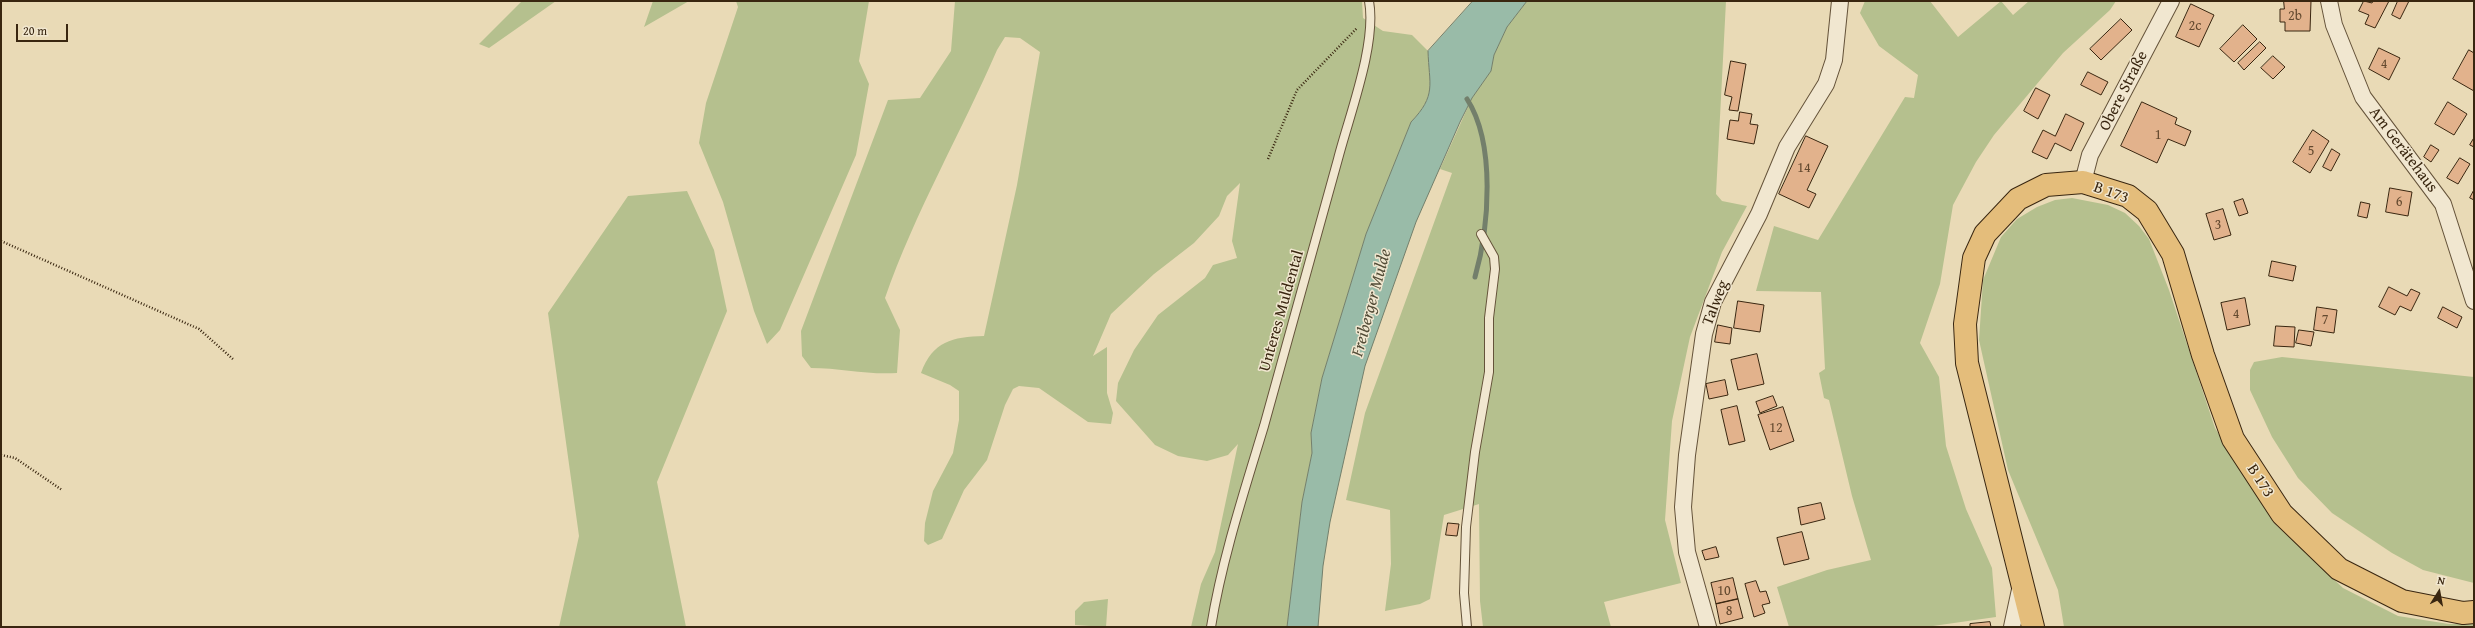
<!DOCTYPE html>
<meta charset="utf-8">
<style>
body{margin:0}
#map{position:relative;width:2475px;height:628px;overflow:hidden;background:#e9dab6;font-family:"Gentium Book Plus",serif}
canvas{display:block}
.frame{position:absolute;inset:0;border:2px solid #392610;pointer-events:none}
.north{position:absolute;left:2419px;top:572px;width:40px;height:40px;-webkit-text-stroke:3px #f1e7d0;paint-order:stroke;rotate:11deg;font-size:11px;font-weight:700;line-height:16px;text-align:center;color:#392610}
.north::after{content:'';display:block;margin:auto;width:14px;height:18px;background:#392610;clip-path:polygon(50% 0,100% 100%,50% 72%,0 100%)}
.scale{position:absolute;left:16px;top:24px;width:52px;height:18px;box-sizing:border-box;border:2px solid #392610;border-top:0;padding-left:5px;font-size:12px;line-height:14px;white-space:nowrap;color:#392610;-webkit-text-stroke:3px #f1e7d0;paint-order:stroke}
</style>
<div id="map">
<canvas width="2475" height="628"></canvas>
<div class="frame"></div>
<div class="north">N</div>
<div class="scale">20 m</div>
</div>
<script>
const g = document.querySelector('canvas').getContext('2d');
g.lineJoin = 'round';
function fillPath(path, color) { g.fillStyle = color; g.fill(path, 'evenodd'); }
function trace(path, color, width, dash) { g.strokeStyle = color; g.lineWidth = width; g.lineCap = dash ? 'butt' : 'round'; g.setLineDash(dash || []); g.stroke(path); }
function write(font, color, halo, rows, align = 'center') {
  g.font = font + ' "Gentium Book Plus",serif'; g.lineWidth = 3; g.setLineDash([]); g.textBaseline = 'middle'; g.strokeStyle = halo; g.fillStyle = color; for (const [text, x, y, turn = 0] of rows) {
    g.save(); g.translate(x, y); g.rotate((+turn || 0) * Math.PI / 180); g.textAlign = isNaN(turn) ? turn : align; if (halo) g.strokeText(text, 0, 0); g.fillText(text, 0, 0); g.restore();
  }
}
const green = new Path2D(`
 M 522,1 L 556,1 L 489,48 L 479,44 Z
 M 653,1 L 689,1 L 644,27 Z
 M 736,1 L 869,1 L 859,61 L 869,84 L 856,155 L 780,330 L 767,344 L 754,311 L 723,202 L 699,143 L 706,103 L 738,7 Z
 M 955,1 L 1362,1 L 1363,18 L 1383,31 L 1412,35 L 1428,51 C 1429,85 1437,95 1411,122 L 1366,234 L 1322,378 L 1311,433 L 1312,453 L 1302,502 L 1287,627 L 1191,627 L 1201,584 L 1215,552 L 1238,444 L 1228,455 L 1207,461 L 1178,456 L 1155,445 L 1116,401 L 1118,383 L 1134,350 L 1158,315 L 1205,278 L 1213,265 L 1237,258 L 1232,241 L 1240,183 L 1227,196 L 1219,216 L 1194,243 L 1154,274 L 1111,314 L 1093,356 L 1107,347 L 1107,393 L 1113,413 L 1111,424 L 1088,422 L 1039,388 L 1019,386 L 1013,389 L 1005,405 L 987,460 L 964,490 L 942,539 L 928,545 L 924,541 L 925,523 L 933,491 L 953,453 L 959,420 L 959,391 L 950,385 L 921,373 C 933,341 952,337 984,336 L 1017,185 L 1040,52 L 1020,38 L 1005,37 L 997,50 C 961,133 915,212 885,298 L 900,330 L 897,373 C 868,375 840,368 811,368 L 802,356 L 801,331 L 888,100 L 920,98 L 951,51 Z
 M 1527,1 L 1726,1 L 1716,194 L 1722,201 L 1747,206 L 1722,252 L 1690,337 L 1672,421 L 1665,520 L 1681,583 L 1604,602 L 1611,627 L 1483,627 L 1480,601 L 1479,504 L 1444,515 L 1430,599 L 1420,604 L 1385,611 L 1391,564 L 1390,510 L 1346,500 L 1365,413 L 1452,173 L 1440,169 L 1472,98 L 1491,71 L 1494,55 L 1507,27 Z
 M 1865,1 L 1930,1 L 1958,37 L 2001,1 L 2013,15 L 2029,1 L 2116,1 L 2110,10 L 2063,53 L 1994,135 L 1976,162 L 1953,205 L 1940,284 L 1920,343 L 1939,377 L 1946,446 L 1966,509 L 1992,568 L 1996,617 L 1926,627 L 1789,627 L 1777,587 L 1827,570 L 1871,560 L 1852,496 L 1829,400 L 1824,398 L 1819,373 L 1825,369 L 1821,292 L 1756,291 L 1774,226 L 1818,240 L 1905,97 L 1914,98 L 1918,75 L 1879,46 L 1860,13 Z
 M 687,191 L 714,250 L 727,311 L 657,482 L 686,627 L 559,627 L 579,536 L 548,313 L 628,196 Z
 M 2072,198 L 2108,205 L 2125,213 L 2139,226 L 2149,239 L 2169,290 L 2215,428 L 2274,523 L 2343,588 L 2398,616 L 2449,624 L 2474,624 L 2474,627 L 2064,627 L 2058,590 L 2008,470 L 1979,340 L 1983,280 L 2001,237 L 2017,219 L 2037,207 L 2055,200 Z
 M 2282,357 L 2474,377 L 2474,583 L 2423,570 L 2392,553 L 2332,513 L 2298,478 L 2272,437 L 2250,390 L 2250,370 L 2254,362 Z
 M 1108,599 L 1106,627 L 1075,625 L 1075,611 L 1084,602 Z`);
const water = new Path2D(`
 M 1473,1 L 1527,1 L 1507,27 L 1494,55 L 1491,71 L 1472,98 L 1460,122 L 1416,222 L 1365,366 L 1330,522 L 1323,566 L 1318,627 L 1287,627 L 1302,502 L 1312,453 L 1311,433 L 1322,378 L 1366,234 L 1411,122 C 1437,95 1429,85 1428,51 Z`);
const stream = new Path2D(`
 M 1467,99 C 1496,144 1489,228 1475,277`);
const building = new Path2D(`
 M 2284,1 L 2311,1 L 2310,31 L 2285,31 L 2285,22 L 2280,22 L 2280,9 L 2284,9 Z
 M 2364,1 L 2372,3 L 2373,1 L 2389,1 L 2375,28 L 2365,24 L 2369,15 L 2359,11 Z
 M 2398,1 L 2409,1 L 2400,19 L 2392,15 Z
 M 2191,4 L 2214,15 L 2199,47 L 2176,37 Z
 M 2121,19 L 2132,30 L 2101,60 L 2090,49 Z
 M 2243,25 L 2257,39 L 2234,62 L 2220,49 Z
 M 2260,42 L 2266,48 L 2244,70 L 2238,63 Z
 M 2379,48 L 2400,58 L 2389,80 L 2369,69 Z
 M 2469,50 L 2474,53 L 2474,91 L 2453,79 Z
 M 2273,56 L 2285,67 L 2273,79 L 2261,68 Z
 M 1731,61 L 1746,64 L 1738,111 L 1729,110 L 1732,97 L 1725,95 Z
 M 2088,72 L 2108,82 L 2101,95 L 2081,85 Z
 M 2036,88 L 2050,95 L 2038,119 L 2024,111 Z
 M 2142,102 L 2177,118 L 2175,124 L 2191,131 L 2185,146 L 2168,139 L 2157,163 L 2121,146 Z
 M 2448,102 L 2467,114 L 2454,135 L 2435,124 Z
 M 1740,112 L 1752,114 L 1750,124 L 1758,125 L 1754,144 L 1727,139 L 1730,120 L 1738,121 Z
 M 2066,114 L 2084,123 L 2071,151 L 2055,143 L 2047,159 L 2032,152 L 2043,130 L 2055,136 Z
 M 2313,130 L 2329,141 L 2310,173 L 2293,162 Z
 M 1806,136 L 1828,146 L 1807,190 L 1816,194 L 1809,208 L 1779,194 Z
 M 2474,138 L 2474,147 L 2470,145 Z
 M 2431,145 L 2439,150 L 2431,162 L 2424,157 Z
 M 2332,149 L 2340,154 L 2331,171 L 2323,167 Z
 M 2460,158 L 2470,164 L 2458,184 L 2447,178 Z
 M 2390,188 L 2412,192 L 2408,216 L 2386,212 Z
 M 2474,190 L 2474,200 L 2470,198 Z
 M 2243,199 L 2248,213 L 2239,216 L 2234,202 Z
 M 2361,202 L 2370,204 L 2367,218 L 2358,216 Z
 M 2223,209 L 2231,235 L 2214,240 L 2206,214 Z
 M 2272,261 L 2296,266 L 2293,281 L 2269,276 Z
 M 2389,287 L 2407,296 L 2411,289 L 2420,293 L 2411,311 L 2400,306 L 2395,315 L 2379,307 Z
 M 2245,298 L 2250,325 L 2227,330 L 2221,303 Z
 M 1738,301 L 1764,305 L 1760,332 L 1734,328 Z
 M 2317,307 L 2337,310 L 2334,333 L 2314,330 Z
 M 2443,307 L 2462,317 L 2457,328 L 2438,318 Z
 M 1718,325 L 1732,328 L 1730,344 L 1715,342 Z
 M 2276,326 L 2295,327 L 2294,347 L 2274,346 Z
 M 2299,330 L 2314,332 L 2311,346 L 2296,343 Z
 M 1757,354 L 1764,384 L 1738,390 L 1731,360 Z
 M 1725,380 L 1728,395 L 1709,399 L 1706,384 Z
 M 1773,396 L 1777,406 L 1760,413 L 1756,402 Z
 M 1737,406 L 1745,441 L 1729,445 L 1721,410 Z
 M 1783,407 L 1794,441 L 1770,450 L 1758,415 Z
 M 1821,503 L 1825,519 L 1801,525 L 1798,508 Z
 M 1448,523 L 1459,524 L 1457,536 L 1446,535 Z
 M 1802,532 L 1809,559 L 1784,565 L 1777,538 Z
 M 1716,547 L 1719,557 L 1705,560 L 1702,551 Z
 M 1733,578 L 1738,599 L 1716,604 L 1711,583 Z
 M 1756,581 L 1760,592 L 1766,591 L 1770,603 L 1762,605 L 1765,613 L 1754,617 L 1745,584 Z
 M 1738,599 L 1743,618 L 1720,624 L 1716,604 Z
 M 1990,622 L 1991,627 L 1970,627 L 1970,624 Z`);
const path = new Path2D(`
 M 1268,159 L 1297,90 L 1357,28
 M 1,241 L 199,329 L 234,360
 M 1,455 L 15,458 L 62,490`);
const service = new Path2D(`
 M 1211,627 C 1222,559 1244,492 1264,426 C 1289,337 1314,248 1338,159 C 1349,116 1377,44 1369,1
 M 1467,627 L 1464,593 L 1466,527 L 1475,452 L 1489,372 L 1489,318 L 1495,269 L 1494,257 L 1481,234`);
const minor = new Path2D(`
 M 2329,1 L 2334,25 L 2363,97 L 2443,204 L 2474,301
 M 2083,182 L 2090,155 L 2171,1
 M 1708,627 L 1687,552 L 1683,507 L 1687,455 L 1704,334 L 1713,302 L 1759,214 L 1787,147 L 1826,84 L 1834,60 L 1840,1
 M 2012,627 L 2021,585`);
const primary = new Path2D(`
 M 2033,627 L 1967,363 L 1965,324 L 1974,258 L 1985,234 L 2018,199 L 2046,185 L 2083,182 L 2128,196 L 2147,211 L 2173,254 L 2203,355 L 2233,439 L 2282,514 L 2339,569 L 2402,601 L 2463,613 L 2474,612`);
const numberNames = [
 ["2b",2295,16],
 ["2c",2195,26],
 ["4",2384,64],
 ["1",2158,135],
 ["5",2311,151],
 ["14",1804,168],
 ["6",2399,202],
 ["3",2218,225],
 ["4",2236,314],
 ["7",2325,320],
 ["12",1776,428],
 ["10",1724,591],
 ["8",1729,611]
];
const streetNames = [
 ["Obere Straße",2124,91,-63],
 ["Am Gerätehaus",2403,150,53],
 ["B 173",2111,193,20],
 ["Talweg",1716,303,-69],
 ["Unteres Muldental",1282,311,-74],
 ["B 173",2260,481,57]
];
const waterNames = [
 ["Freiberger Mulde",1372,303,-75]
];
fillPath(green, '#b5c08e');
fillPath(water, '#99bba8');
trace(water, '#737f6b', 1);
trace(stream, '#737f6b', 5);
fillPath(building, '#e2b28c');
trace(building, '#392610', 1);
trace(service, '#65533a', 10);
trace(minor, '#65533a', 18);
trace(primary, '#392610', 24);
trace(path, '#392610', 2.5, [1, 2]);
trace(service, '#f1e7d0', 8);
trace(minor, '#f1e7d0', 16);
trace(primary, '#e4bd7b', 22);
write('14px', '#63492f', null, numberNames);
write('16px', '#392610', '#f1e7d0', streetNames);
write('italic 17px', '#514b36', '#f1e7d0', waterNames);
</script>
